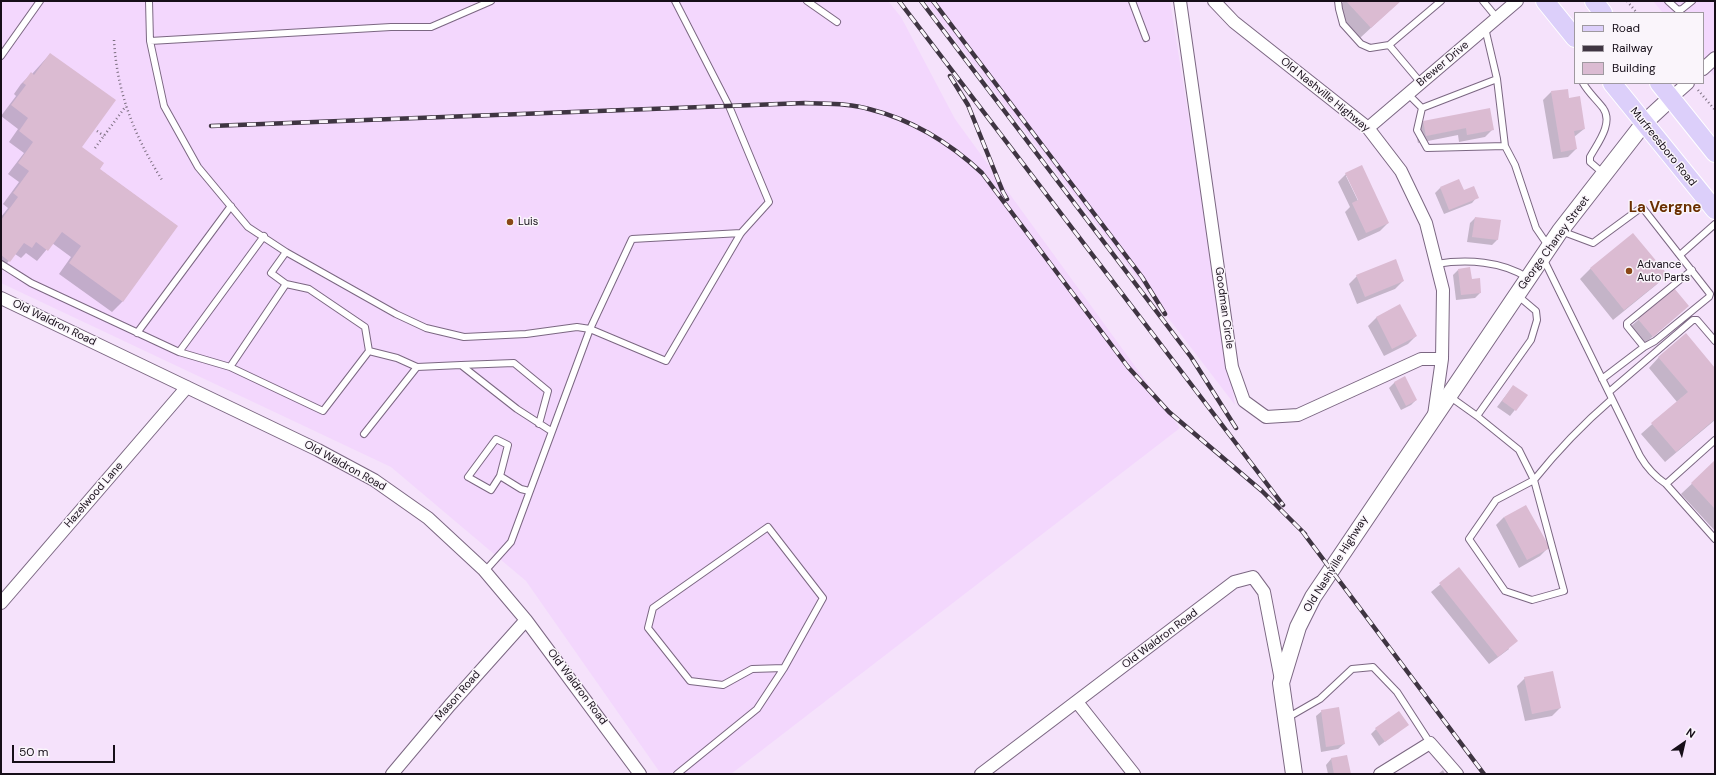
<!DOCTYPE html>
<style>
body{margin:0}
#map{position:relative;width:1716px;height:775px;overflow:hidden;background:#f5e2fb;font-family:"DM Sans",sans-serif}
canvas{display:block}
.frame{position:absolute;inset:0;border:2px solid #160e18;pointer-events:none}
.legend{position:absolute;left:1574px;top:12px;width:130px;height:72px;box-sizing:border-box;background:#faf5fb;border:1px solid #9f99a0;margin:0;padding:5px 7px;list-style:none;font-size:12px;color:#160e18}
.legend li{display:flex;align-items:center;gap:8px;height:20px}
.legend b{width:20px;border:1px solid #9f99a0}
.north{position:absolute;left:1664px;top:723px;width:40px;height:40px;-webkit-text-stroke:3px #faf5fb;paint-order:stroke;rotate:34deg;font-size:11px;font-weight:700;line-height:16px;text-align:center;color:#160e18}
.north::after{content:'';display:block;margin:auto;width:14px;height:18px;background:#160e18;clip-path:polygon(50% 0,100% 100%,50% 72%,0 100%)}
.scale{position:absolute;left:12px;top:745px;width:103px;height:18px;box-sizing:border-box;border:2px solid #160e18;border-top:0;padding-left:5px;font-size:12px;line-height:14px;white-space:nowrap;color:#160e18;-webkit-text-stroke:3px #faf5fb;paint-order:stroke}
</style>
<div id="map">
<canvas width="1716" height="775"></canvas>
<div class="frame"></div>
<ul class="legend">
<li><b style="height:5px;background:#dccffa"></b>Road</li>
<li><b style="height:5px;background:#3f3542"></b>Railway</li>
<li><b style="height:11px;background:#dbbbd2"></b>Building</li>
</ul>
<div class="north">N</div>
<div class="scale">50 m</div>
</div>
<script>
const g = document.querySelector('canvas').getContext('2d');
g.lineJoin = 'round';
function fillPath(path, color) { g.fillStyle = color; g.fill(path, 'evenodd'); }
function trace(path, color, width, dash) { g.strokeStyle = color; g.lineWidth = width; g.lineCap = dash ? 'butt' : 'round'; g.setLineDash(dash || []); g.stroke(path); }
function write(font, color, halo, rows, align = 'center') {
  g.font = font + ' "DM Sans",sans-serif'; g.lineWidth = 3; g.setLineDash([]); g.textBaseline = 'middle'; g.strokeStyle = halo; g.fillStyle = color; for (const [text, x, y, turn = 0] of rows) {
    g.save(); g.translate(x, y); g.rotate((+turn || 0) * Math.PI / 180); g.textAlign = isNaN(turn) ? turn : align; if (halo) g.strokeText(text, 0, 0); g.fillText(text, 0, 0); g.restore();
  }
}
const built = new Path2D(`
 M 1,1 L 888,1 L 901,17 L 955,119 L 1180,428 L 731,774 L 661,774 L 526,581 L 391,467 L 1,283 Z
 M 925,1 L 1170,1 L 1235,405 Z
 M 1653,1 L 1715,1 L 1715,77 L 1703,62 L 1703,13 L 1663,13 Z`);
const shadow = new Path2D(`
 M 1344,1 L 1400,1 L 1360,38 L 1335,10 Z
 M 50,54 L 80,147 L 99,169 L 177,226 L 122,302 L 112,312 L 59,274 L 71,257 L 52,243 L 37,261 L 26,253 L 21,258 L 15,254 L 1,270 L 1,217 L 8,208 L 3,204 L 19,182 L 8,174 L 24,153 L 9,142 L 18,129 L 1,116 L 16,96 L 14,94 L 21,84 L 31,74 L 32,74 Z
 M 1551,92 L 1568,99 L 1584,129 L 1574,137 L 1576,149 L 1568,157 L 1553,159 L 1543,100 Z
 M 1423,122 L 1493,129 L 1485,137 L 1459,142 L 1458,135 L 1418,143 L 1415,130 Z
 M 1361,166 L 1388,223 L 1380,231 L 1358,241 L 1345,212 L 1350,207 L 1338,182 L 1346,174 ZM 1346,176 L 1348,176 L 1361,205 L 1360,205 Z
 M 1440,188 L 1477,197 L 1472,203 L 1444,214 L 1435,193 Z
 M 1475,218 L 1500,221 L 1497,240 L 1492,245 L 1467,242 L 1470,223 Z
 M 1633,234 L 1666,275 L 1656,285 L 1613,320 L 1580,279 L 1590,269 Z
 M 1458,270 L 1471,281 L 1480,293 L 1475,298 L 1456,300 L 1453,275 Z
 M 1357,276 L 1403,281 L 1395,289 L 1357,304 L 1349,284 Z
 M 1674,289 L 1688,306 L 1644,344 L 1630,327 Z
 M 1400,306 L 1416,336 L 1408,344 L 1384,356 L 1368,326 L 1376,318 Z
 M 1659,357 L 1715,369 L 1715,420 L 1665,462 L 1641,434 L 1677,402 L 1649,368 Z
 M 1395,382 L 1416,400 L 1411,405 L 1401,410 L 1389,388 Z
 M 1513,386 L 1526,396 L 1510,416 L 1497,407 Z
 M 1715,462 L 1715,531 L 1681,494 Z
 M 1504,517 L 1548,548 L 1540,556 L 1519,568 L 1496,525 Z
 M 1459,569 L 1509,649 L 1489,664 L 1431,592 Z
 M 1525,678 L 1560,708 L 1552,716 L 1525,721 L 1517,686 Z
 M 1322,711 L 1344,744 L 1338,749 L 1321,752 L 1316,716 Z
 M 1407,725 L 1379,746 L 1371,734 L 1376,729 Z
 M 1346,756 L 1350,774 L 1328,774 L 1326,765 L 1331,759 Z
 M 1443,770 L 1445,774 L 1438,774 Z`);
const building = new Path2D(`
 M 1346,1 L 1401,1 L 1371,28 Z
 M 50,53 L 116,100 L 82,147 L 104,163 L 100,169 L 178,226 L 123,302 L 69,263 L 81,246 L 62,232 L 48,251 L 36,242 L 32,248 L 24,243 L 10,262 L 1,255 L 1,220 L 18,197 L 13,193 L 29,171 L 18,163 L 33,142 L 19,131 L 28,118 L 11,105 L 26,85 L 23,83 L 31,72 L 34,75 Z
 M 1568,89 L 1569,98 L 1580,96 L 1585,129 L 1574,131 L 1577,149 L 1561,152 L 1551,91 Z
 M 1490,108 L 1494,130 L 1467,135 L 1466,128 L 1426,136 L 1423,121 Z
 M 1362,165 L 1389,223 L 1366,233 L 1352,203 L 1358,200 L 1345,173 Z
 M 1459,179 L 1464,190 L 1474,186 L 1479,198 L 1449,210 L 1440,187 Z
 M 1475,217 L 1501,220 L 1498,240 L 1472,237 Z
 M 1633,233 L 1668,275 L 1624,310 L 1590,268 Z
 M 1396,259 L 1404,281 L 1365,297 L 1356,275 Z
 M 1470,267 L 1472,279 L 1480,278 L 1481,293 L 1461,295 L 1458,269 Z
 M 1674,288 L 1689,306 L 1653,337 L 1637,318 Z
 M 1400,304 L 1417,336 L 1392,349 L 1376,317 Z
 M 1686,333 L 1715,368 L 1715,419 L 1676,452 L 1651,423 L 1688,392 L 1658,357 Z
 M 1405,376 L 1417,400 L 1406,406 L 1394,382 Z
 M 1513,385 L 1528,395 L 1516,411 L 1502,401 Z
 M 1715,460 L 1715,509 L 1691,483 Z
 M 1526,505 L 1550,548 L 1527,560 L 1504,517 Z
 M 1459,567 L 1518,641 L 1498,657 L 1439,583 Z
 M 1553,671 L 1561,708 L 1532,714 L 1524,677 Z
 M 1339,707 L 1345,744 L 1326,747 L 1321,710 Z
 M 1399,711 L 1409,725 L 1385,742 L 1375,728 Z
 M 1347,755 L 1351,774 L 1334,774 L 1331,758 Z`);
const path = new Path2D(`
 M 1627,1 L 1637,13
 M 114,40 C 117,93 134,135 162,180
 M 1698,90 L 1715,110
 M 97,131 L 104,136
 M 95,148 L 126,106`);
const lane = new Path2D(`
 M 149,1 L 150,41 L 164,106 L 198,167 L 248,227 L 286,252 L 396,314 L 426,328 L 464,337 L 526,334 L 577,327 L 590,329 L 511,542 L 485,571
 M 675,1 L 729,106 L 769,202 L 741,233 L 666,361 L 590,329 L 632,239 L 741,233
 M 807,1 L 837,22
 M 1132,1 L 1146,38
 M 1338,1 L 1339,9 L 1343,24 L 1361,44 L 1370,48 L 1389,45
 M 1483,1 L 1497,18
 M 1668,1 L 1678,10 L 1682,9 L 1692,1
 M 150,41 L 391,27 L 431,27 L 491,1
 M 1,56 L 40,1
 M 1497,79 L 1505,146
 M 1421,83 L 1389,45 L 1441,1
 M 1583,83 C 1588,92 1596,99 1603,108 C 1614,123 1597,144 1590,157 L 1590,162 L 1604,174
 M 1408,94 L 1422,108 L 1497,79 L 1485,28
 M 1422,108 L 1417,130 L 1427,148 L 1505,146 L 1515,165 L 1536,228 L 1549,247
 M 1561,231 L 1593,243 L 1642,207 L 1710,294 L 1709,297 L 1655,341 L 1644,347
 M 1680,255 L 1715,224
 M 1543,258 L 1640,456 C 1647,468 1654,476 1666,484
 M 1,264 L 31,283 L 179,352 L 230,367 L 286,284 L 271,273 L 286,252
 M 1436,264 C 1467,259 1502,261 1528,278
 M 137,333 L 231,206
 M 369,351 L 397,358 L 417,367
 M 179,352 L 264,236
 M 461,365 L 514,363 L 548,391 L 539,424
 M 230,367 L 323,411 L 369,351 L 365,327 L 309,289 L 286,284
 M 1602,379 L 1644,347 L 1627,326 L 1627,323 L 1692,270
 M 1609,392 L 1693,320 L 1697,320 L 1715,341
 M 1449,396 L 1477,416 L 1519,450 L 1534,480 L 1496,500 L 1469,539 L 1505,591 L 1532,600 L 1564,591 L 1534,480 C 1558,450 1583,424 1612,399
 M 1477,416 L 1531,340 L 1537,320 L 1536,311 L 1517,295
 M 364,434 L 417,367 L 461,365 L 517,409 L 551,431
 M 1715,440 L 1666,484 L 1715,539
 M 500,476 L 508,445 L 496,439 L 468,477 L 491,490 L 500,476 L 521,489 L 529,491
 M 1287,718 L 1320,699 L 1352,669 L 1373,667 L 1397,692 L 1430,743
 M 677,774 L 757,709 L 784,668 L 823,598 L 768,527 L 653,608 L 648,628 L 690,681 L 723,685 L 752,669 L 784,668`);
const street = new Path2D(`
 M 1180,1 L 1232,367 L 1244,401 L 1266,417 L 1298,415 L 1421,359 L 1442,359
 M 1214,1 L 1234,22 L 1368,128 L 1401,171 L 1426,223 L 1443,290 L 1442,359 L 1434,415
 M 1703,69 L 1715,58
 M 1671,98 L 1688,83
 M 1368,128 L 1517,1
 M 1,298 L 318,450 L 374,480 L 428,518 L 483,569 L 526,620 L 640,774
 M 1,603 L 187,387
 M 1077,702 L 1134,774
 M 392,774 L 450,705 L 526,620
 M 981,774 L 1234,582 L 1253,577 L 1264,592 L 1281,680
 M 1380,774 L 1430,743 L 1457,774`);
const secondary = new Path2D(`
 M 1294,774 L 1281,683 L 1298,627 L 1313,597 L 1560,231 L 1644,123 L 1671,98`);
const primary = new Path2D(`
 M 1545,1 L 1575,38
 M 1594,1 L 1603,13
 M 1612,83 L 1715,210
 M 1659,83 L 1715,153`);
const rail = new Path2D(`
 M 899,1 L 1283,505
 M 921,1 L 1191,357 L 1236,428
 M 933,1 L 1142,277 L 1165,314
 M 950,76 L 968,105 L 1003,192 L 1007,199
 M 211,126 L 805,103 C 827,104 849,103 869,109 C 913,120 950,143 982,173 L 1128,367 L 1169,412 L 1262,491 L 1305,534
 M 1302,531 L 1484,774`);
const markers = [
 [510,222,4,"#894716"],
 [1629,271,4,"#894716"]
];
const streetNames = [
 ["Brewer Drive",1443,64,-40],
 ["Old Nashville Highway",1325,95,39],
 ["Murfreesboro Road",1663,147,51],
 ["George Chaney Street",1554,243,-54],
 ["Goodman Circle",1224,308,82],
 ["Old Waldron Road",54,323,26],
 ["Old Waldron Road",345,466,29],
 ["Hazelwood Lane",94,495,-49],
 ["Old Nashville Highway",1336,564,-58],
 ["Old Waldron Road",1160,639,-37],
 ["Old Waldron Road",577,687,53],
 ["Mason Road",458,696,-49]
];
const poiNames = [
 ["Luis",518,222],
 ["Advance",1637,265],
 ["Auto Parts",1637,278]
];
const districtNames = [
 ["La Vergne",1665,208]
];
fillPath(built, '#f3d7fd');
fillPath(shadow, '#0003');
fillPath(building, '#dbbbd2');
trace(lane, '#7b6782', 8);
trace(street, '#7b6782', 14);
trace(secondary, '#7b6782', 18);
trace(primary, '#fff', 20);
trace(path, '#7c6f80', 2.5, [1, 3]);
trace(lane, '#fff', 6);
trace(street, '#fff', 12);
trace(secondary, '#fff', 16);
trace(primary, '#dccffa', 18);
trace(rail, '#3f3542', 4.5);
trace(rail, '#faf5fb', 3, [9]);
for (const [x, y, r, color] of markers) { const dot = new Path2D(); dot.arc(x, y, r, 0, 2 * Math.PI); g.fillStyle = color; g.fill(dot); trace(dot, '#faf5fb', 1.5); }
write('11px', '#160e18', '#faf5fb', streetNames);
write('11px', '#160e18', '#faf5fb', poiNames, 'left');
write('bold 15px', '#6a2f00', '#faf5fb', districtNames);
</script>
